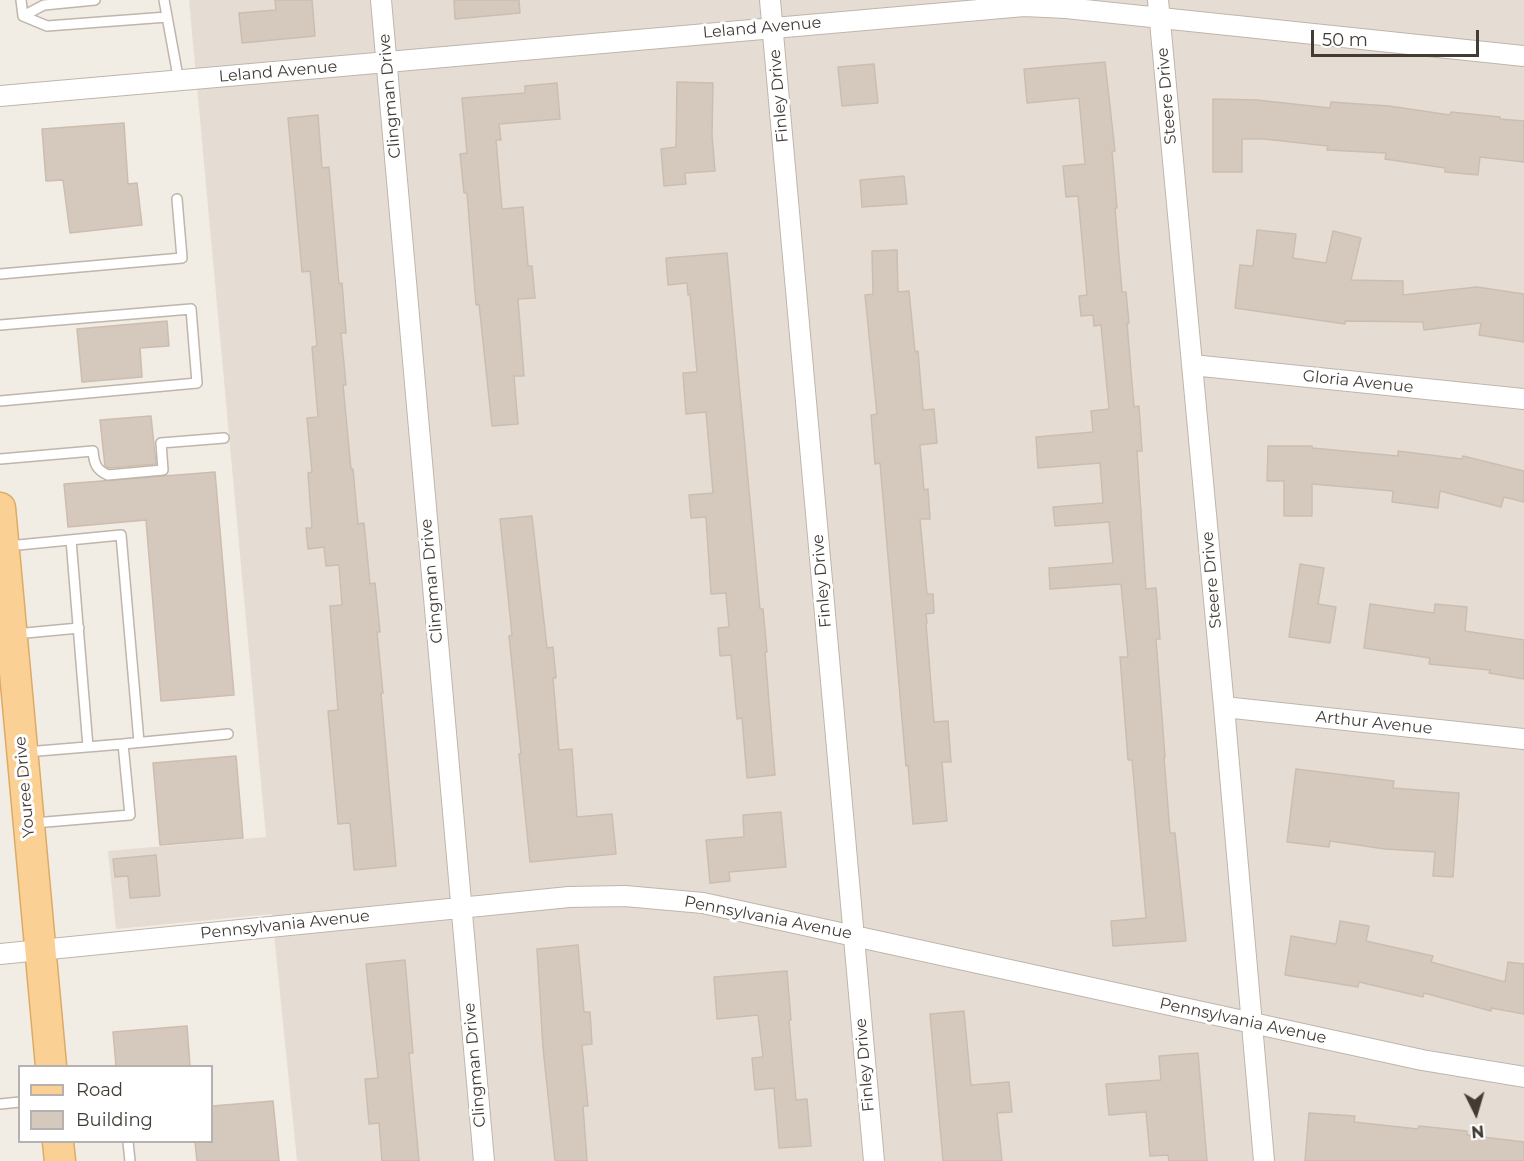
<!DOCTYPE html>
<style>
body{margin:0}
#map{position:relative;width:1524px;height:1161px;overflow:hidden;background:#f1ece4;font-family:Montserrat,sans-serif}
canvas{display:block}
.legend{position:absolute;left:18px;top:1065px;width:195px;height:78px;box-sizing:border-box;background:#fff;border:2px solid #b4b1ae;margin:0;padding:8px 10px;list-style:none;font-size:18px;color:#433c35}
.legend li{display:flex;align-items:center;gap:12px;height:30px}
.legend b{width:30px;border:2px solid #b4b1ae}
.north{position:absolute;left:1446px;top:1083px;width:60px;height:60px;-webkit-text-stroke:4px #fff;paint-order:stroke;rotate:175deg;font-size:16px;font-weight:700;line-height:24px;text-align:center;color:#433c35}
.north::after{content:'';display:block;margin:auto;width:21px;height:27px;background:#433c35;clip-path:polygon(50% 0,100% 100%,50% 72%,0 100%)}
.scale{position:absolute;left:1311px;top:30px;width:168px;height:27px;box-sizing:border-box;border:3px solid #433c35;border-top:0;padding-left:8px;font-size:18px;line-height:21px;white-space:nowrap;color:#433c35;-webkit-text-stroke:4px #fff;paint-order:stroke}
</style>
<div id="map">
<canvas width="1524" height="1161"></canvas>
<ul class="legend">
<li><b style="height:8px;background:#fad095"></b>Road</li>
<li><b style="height:16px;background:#d5c9bd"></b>Building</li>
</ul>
<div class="north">N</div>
<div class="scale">50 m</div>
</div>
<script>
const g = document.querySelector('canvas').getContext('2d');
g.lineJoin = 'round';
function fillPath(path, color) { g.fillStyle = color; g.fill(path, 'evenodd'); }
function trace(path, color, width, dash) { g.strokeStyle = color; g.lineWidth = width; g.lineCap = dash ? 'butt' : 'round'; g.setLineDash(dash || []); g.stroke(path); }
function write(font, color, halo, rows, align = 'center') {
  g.font = font + ' Montserrat,sans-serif'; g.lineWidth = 6; g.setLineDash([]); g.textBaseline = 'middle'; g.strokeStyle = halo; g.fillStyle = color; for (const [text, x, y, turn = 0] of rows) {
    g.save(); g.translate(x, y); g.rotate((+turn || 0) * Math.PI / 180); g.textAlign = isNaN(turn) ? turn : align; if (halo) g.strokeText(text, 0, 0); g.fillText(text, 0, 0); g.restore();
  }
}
const residential = new Path2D(`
 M 189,0 L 1524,0 L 1524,1161 L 297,1161 L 272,914 L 116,929 L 108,851 L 266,837 Z`);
const building = new Path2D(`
 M 275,0 L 312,0 L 315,36 L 242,43 L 239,13 L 276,10 Z
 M 454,0 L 519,0 L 520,13 L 455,19 Z
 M 1105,62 L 1115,151 L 1112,151 L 1117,208 L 1115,208 L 1122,292 L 1126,292 L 1129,323 L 1127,323 L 1134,407 L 1139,406 L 1142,451 L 1137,451 L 1146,589 L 1156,588 L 1160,639 L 1156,639 L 1165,757 L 1164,757 L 1170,833 L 1175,833 L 1186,941 L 1113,946 L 1111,921 L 1146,918 L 1132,760 L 1128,760 L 1120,657 L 1128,657 L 1121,584 L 1050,589 L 1049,568 L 1113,563 L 1109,522 L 1055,526 L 1053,507 L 1103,503 L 1100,463 L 1038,468 L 1036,437 L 1093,432 L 1091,411 L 1109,409 L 1101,325 L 1094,326 L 1093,315 L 1081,316 L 1079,296 L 1087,295 L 1078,196 L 1066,197 L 1063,166 L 1085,164 L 1079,98 L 1027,103 L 1024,69 Z
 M 874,64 L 878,103 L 842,106 L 838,67 Z
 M 677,82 L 713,83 L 712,135 L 715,171 L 685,173 L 686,184 L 664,186 L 661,149 L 676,147 Z
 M 557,83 L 560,119 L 499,124 L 501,140 L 496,140 L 502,209 L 523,207 L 528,266 L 532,266 L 535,298 L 518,299 L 524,376 L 514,376 L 518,424 L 492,426 L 479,304 L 476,305 L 467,193 L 464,193 L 460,154 L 467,153 L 462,98 L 525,93 L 525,86 Z
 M 1213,99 L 1257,100 L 1330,108 L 1331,102 L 1389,106 L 1450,115 L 1451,112 L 1500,117 L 1500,119 L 1524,121 L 1524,162 L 1480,157 L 1478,175 L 1445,172 L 1445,168 L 1385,159 L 1386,153 L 1327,150 L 1328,146 L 1264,139 L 1242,139 L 1242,172 L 1213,172 Z
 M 318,115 L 322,168 L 329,167 L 339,284 L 342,283 L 346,333 L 341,333 L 346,385 L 343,385 L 351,469 L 353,469 L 358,524 L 364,523 L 370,584 L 375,583 L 380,632 L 377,632 L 383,693 L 381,693 L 396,866 L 354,870 L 350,823 L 338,824 L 328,711 L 338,710 L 330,606 L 342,605 L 339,565 L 326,566 L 324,547 L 308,549 L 306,528 L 312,528 L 308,473 L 312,472 L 307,418 L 318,417 L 312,347 L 317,346 L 310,271 L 302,272 L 288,118 Z
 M 124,123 L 128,184 L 137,183 L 142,225 L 70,233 L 63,180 L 46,181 L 42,129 Z
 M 904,176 L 907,204 L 862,207 L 860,180 Z
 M 1257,230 L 1296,234 L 1293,258 L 1326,263 L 1333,231 L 1361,238 L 1351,280 L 1403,281 L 1403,295 L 1477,287 L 1524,294 L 1524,342 L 1479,335 L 1481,323 L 1424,330 L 1423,322 L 1345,321 L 1345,324 L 1235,308 L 1240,265 L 1253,266 Z
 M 897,250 L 898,292 L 909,291 L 915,352 L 918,351 L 923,410 L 934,409 L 937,443 L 920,445 L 924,490 L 928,489 L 930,519 L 920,519 L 927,594 L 933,594 L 934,613 L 926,614 L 927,623 L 926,623 L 934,722 L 948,721 L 951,762 L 942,762 L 947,821 L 913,824 L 908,765 L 906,766 L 880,463 L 875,464 L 871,415 L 877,414 L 865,295 L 873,294 L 872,251 Z
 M 727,253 L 760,609 L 763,609 L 767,652 L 765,652 L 775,775 L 747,778 L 742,718 L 737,719 L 731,655 L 720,656 L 718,628 L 729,627 L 726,593 L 711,594 L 706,517 L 691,518 L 689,495 L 713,493 L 706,412 L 686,414 L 683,373 L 697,372 L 690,294 L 688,295 L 687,283 L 668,285 L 666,258 Z
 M 167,321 L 169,346 L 140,348 L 142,377 L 82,382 L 77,329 Z
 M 151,416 L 156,464 L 109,468 L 105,466 L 100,420 Z
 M 1268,446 L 1312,446 L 1312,448 L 1398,456 L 1398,451 L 1462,459 L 1463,456 L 1524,471 L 1524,502 L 1504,497 L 1501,507 L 1440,491 L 1438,508 L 1392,502 L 1393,491 L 1312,484 L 1312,516 L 1284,516 L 1284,481 L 1267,481 Z
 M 215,472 L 234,695 L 161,701 L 146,520 L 68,527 L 64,484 Z
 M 532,516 L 547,648 L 553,647 L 556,678 L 553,678 L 559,750 L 572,749 L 577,817 L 612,814 L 616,854 L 530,862 L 519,754 L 521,754 L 509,636 L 512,635 L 500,519 Z
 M 1300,564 L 1324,568 L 1318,604 L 1336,607 L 1330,643 L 1289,637 Z
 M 1370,604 L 1434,613 L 1435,604 L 1467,607 L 1465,631 L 1524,640 L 1524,679 L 1489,673 L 1490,670 L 1429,664 L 1430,658 L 1364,648 Z
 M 236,756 L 243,838 L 160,845 L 153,763 Z
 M 1296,769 L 1394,781 L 1393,788 L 1459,793 L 1453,877 L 1433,876 L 1435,852 L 1385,849 L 1330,841 L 1329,847 L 1287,842 Z
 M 781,812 L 786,867 L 729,872 L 730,881 L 710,883 L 706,840 L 744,837 L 743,815 Z
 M 156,855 L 160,896 L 130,898 L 128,876 L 115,877 L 113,859 Z
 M 1340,921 L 1369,926 L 1366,941 L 1433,956 L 1431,962 L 1505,982 L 1508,962 L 1524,964 L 1524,1014 L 1491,1008 L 1491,1011 L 1424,993 L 1423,997 L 1359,982 L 1358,987 L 1285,975 L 1291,936 L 1336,944 Z
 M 578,945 L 584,1012 L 590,1012 L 592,1044 L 582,1045 L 588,1106 L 583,1106 L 587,1161 L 555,1161 L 543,1048 L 537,949 Z
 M 405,960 L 413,1053 L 409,1053 L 419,1161 L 382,1161 L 379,1123 L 369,1124 L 365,1079 L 378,1078 L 366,964 Z
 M 787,971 L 791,1020 L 789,1020 L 796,1100 L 807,1099 L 811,1146 L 779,1148 L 774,1088 L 755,1090 L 752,1058 L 763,1057 L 758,1015 L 717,1019 L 714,977 Z
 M 964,1011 L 971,1085 L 1009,1082 L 1012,1112 L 997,1113 L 1002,1161 L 943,1161 L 930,1014 Z
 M 187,1026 L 190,1066 L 116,1066 L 113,1032 Z
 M 1198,1053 L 1207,1161 L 1169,1161 L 1168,1155 L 1150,1156 L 1146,1112 L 1109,1115 L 1106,1084 L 1161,1080 L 1159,1056 Z
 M 273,1101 L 279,1161 L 197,1161 L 195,1142 L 212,1142 L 212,1106 Z
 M 1309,1113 L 1355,1116 L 1354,1122 L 1418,1129 L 1419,1126 L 1467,1131 L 1467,1135 L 1524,1142 L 1524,1161 L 1305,1161 Z`);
const lane = new Path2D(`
 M 21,0 L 23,16 L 44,5 L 95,0
 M 164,0 L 179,82
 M 23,16 L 47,26 L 167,17
 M 0,274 L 182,258 L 177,199
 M 0,325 L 191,309 L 197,383 L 0,401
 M 0,459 L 93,451 C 94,463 96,470 108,475 L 163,470 L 161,443 L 224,438
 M 71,540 L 88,747
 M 8,546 L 121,535 L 139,742
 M 15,634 L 79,628
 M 123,744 L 228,734
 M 26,752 L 123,744 L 130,815 L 34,823
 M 0,1104 L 20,1102
 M 128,1142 L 130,1161`);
const street = new Path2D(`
 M 381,0 L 484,1161
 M 770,0 L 874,1161
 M 1158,0 L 1224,707 L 1264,1161
 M 0,96 L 1024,6 L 1066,8 L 1524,56
 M 1192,365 L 1524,399
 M 1224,707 L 1524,739
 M 0,954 L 569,897 L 625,896 L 703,903 L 1422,1060 L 1524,1077`);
const primary = new Path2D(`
 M 0,508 L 51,1066
 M 58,1142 L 60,1161`);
const streetNames = [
 ["Leland Avenue",762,28,-5],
 ["Leland Avenue",278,72,-5],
 ["Clingman Drive",390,96,-95],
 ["Finley Drive",779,96,-95],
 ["Steere Drive",1167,96,-95],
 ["Gloria Avenue",1358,382,6],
 ["Steere Drive",1212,580,-95],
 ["Clingman Drive",432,581,-95],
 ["Finley Drive",822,581,-95],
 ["Arthur Avenue",1374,723,6],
 ["Youree Drive",25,787,-95],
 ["Pennsylvania Avenue",768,918,11],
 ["Pennsylvania Avenue",285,925,-6],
 ["Pennsylvania Avenue",1243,1021,12],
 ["Clingman Drive",475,1065,-95],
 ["Finley Drive",865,1065,-95]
];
fillPath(residential, '#e5ddd3');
fillPath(building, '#d5c9bd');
trace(building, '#cdbdae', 1.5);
trace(lane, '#bfb5aa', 12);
trace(street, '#bfb5aa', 22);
trace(primary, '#deab66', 33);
trace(lane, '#fff', 9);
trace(street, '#fff', 20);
trace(primary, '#fad095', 30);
write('16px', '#433c35', '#fff', streetNames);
</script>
